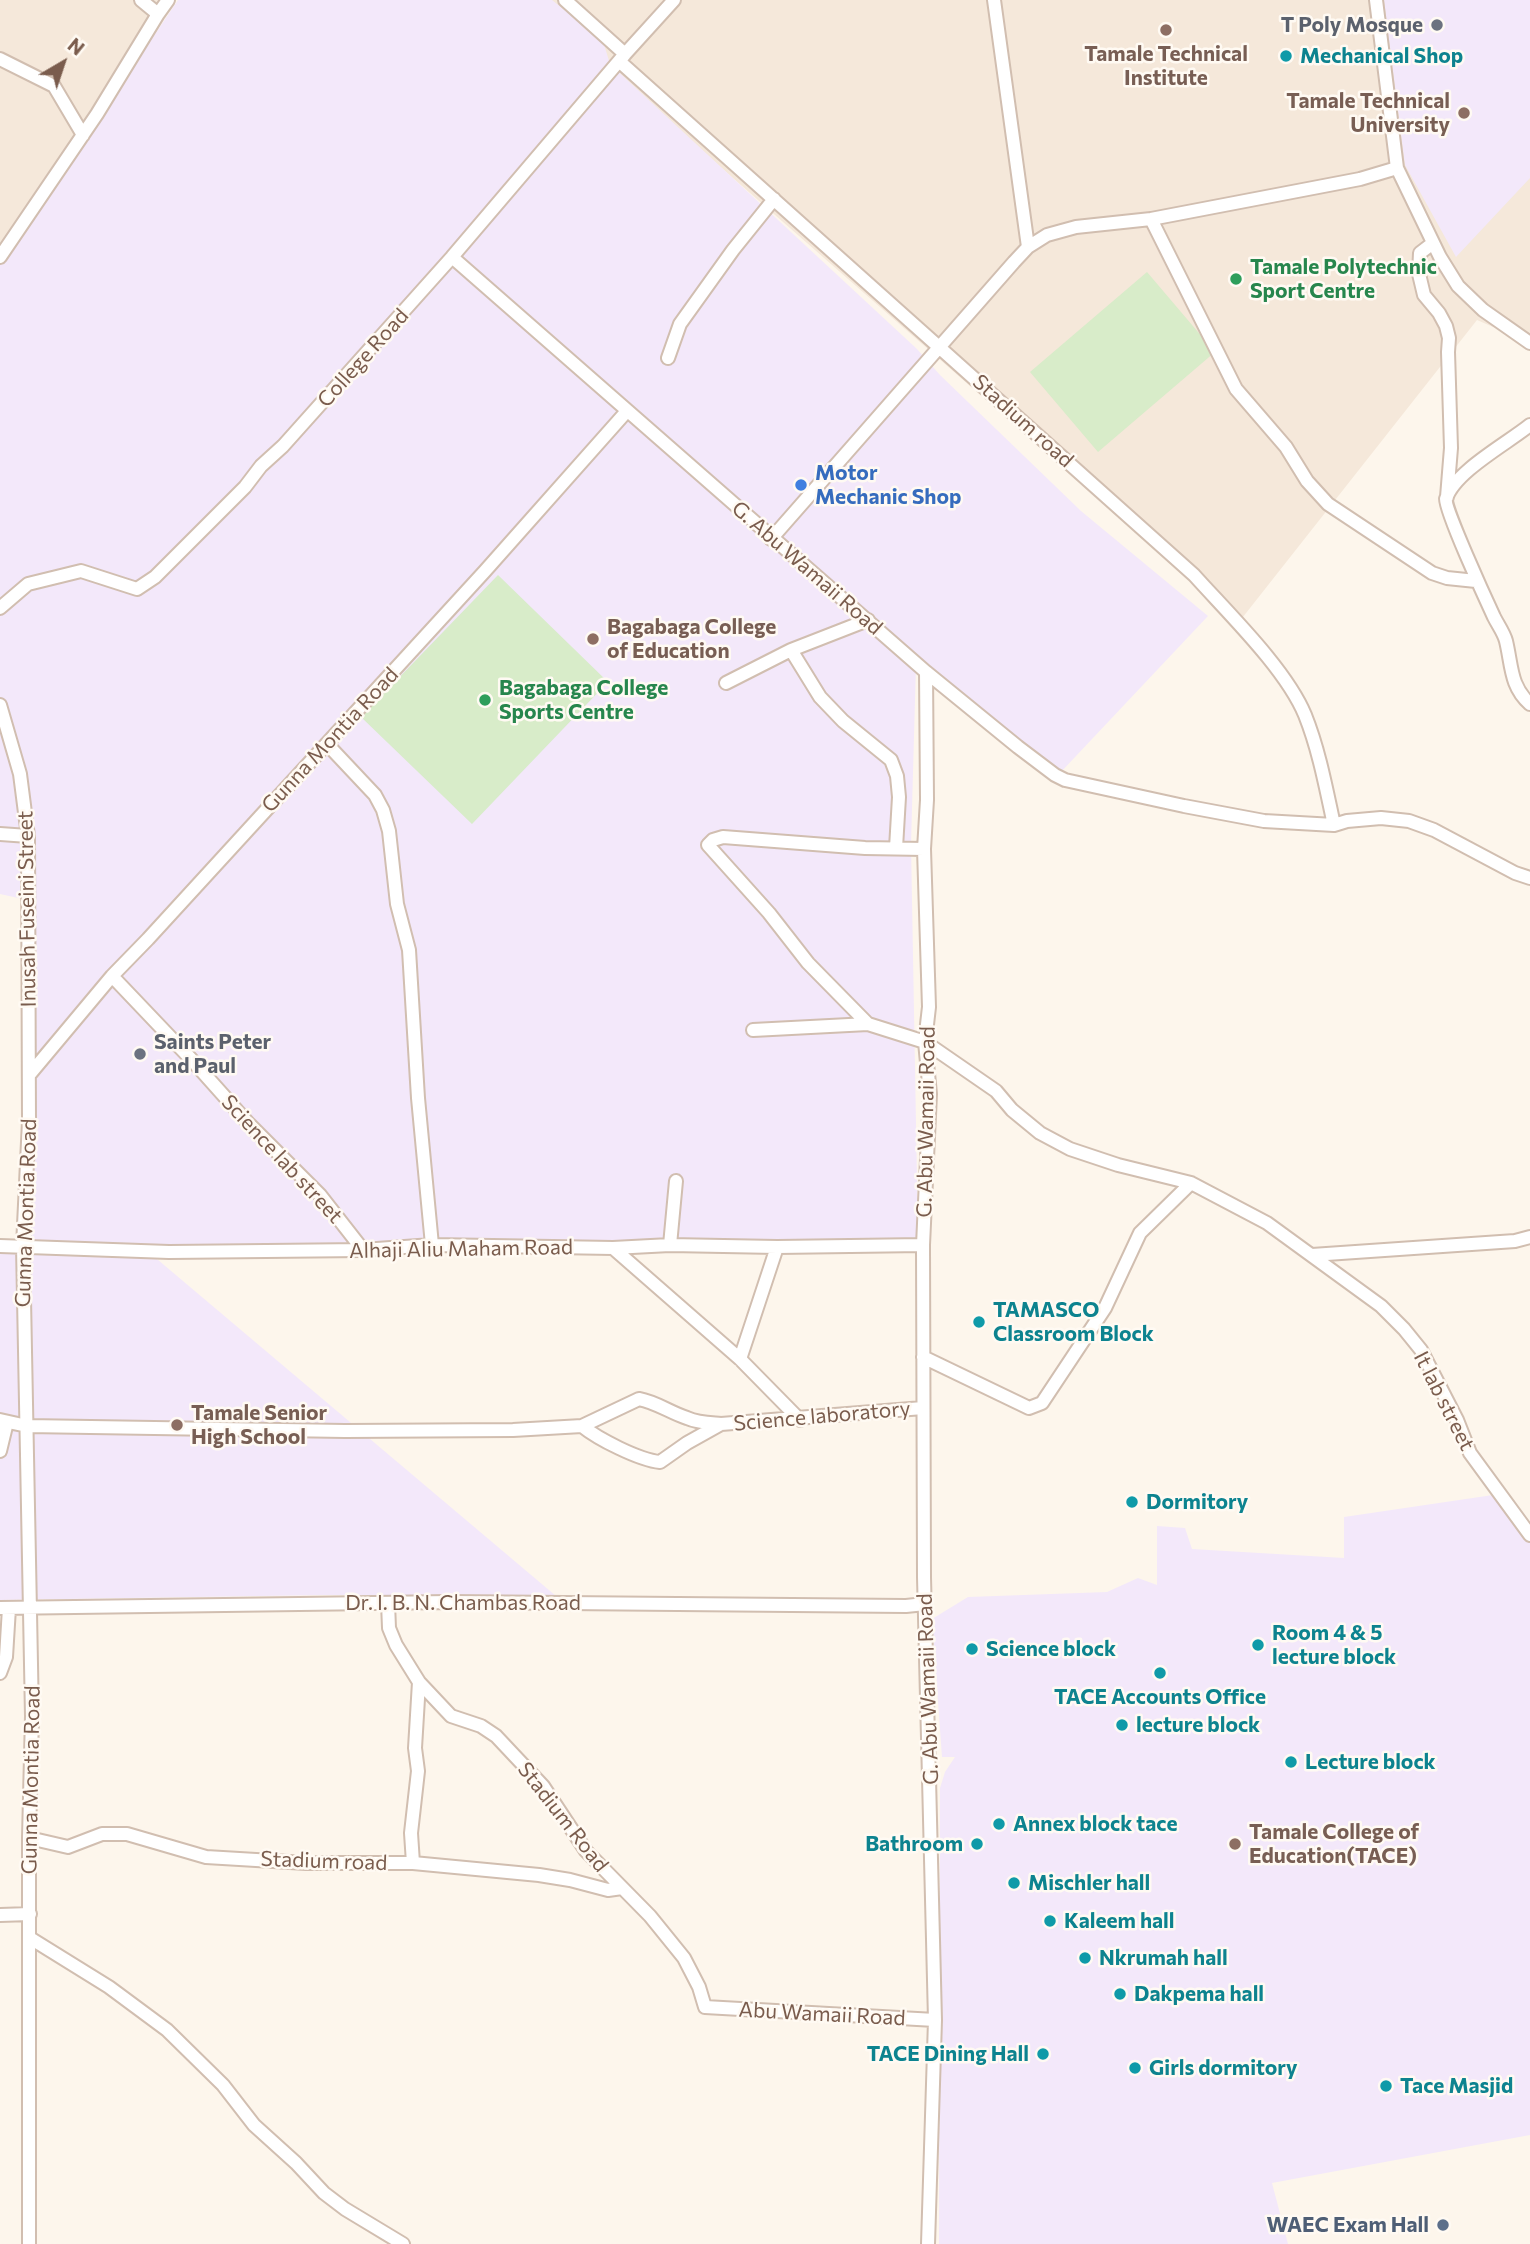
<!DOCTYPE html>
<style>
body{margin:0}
#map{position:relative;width:1530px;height:2244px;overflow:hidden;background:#fdf6ec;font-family:Commissioner,sans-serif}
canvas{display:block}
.north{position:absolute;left:28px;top:28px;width:70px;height:70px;-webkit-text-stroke:5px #fffaf3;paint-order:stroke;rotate:39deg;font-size:19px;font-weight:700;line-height:28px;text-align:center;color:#7a5c4d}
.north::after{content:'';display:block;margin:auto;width:24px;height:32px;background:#7a5c4d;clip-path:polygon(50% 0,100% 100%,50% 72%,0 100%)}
</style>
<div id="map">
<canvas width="1530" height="2244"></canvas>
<div class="north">N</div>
</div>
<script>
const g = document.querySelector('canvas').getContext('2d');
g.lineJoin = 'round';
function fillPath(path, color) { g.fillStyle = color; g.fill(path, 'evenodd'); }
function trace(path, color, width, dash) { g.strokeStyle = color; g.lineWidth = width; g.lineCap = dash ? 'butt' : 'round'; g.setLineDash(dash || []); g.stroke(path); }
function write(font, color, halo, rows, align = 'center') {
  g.font = font + ' Commissioner,sans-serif'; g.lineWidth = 5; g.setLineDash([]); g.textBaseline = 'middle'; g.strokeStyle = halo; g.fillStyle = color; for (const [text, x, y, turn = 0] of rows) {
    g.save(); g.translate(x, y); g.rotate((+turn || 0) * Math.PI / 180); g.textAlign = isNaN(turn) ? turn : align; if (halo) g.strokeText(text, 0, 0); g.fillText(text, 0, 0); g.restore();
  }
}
const residential = new Path2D(`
 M 0,0 L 166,0 L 0,251 Z
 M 530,0 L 1530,0 L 1530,343 L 1477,320 L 1239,622 Z`);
const education = new Path2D(`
 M 178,0 L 552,0 L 603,41 L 610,64 L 917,349 L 940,375 L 1081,511 L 1208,616 L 1060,773 L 916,664 L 911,844 L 918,1236 L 905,1243 L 29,1246 L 32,901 L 0,894 L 0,264 Z
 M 1384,0 L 1530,0 L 1530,178 L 1456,257 L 1405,165 Z
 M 0,1254 L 151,1254 L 556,1596 L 325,1595 L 0,1600 Z
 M 1493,1495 L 1530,1543 L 1530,2135 L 1272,2183 L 1288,2244 L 939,2244 L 940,1788 L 945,1772 L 955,1757 L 942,1757 L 932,1619 L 968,1597 L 1107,1592 L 1138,1578 L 1157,1585 L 1157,1526 L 1185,1528 L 1192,1549 L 1344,1558 L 1344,1517 Z`);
const green = new Path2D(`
 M 1147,272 L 1215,352 L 1098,452 L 1030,372 Z
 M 498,575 L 608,682 L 472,824 L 361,717 Z`);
const minor = new Path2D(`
 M 565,0 L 625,54
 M 994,0 L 1028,247
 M 1376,0 L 1397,168 L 1440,257 L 1458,286 L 1483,310 L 1530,343
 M 158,14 L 168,0
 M 0,59 L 54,86 L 83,135
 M 619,61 L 1194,575 C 1228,613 1286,669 1305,715 C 1319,750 1326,788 1334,825
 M 1151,219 L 1236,389 L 1286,447 L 1307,481 L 1328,504 L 1432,573 L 1447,578 L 1476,581
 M 1433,243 L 1420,253 L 1419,274 L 1424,295 L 1439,313 L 1446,326 L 1449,338 L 1448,352 L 1451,448 L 1447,497
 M 0,257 L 97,114 L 158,14 L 141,0
 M 452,257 L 926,672 L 927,800 L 924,849 L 929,1007 L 925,1042 L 930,1094 L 923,1245 L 924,1577 L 935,2020 L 928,2244
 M 668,358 L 680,324 L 733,250 L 774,199
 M 1530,425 C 1508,443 1454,472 1446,499 C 1444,508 1487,602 1494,617 C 1498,625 1504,633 1506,641 C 1512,666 1510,686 1530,704
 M 771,539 L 1014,262 L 1028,247 L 1047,235 L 1076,227 L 1151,219 L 1360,179 L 1397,168
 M 0,608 L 28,584 L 81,571 L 137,589 L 155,577 L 245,487 L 261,466 L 283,446 L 452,257 L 625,54 L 674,0
 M 868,620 L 791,650 L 820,697 L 843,721 L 891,760 L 897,776 L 899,797 L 896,848
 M 926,672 L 1018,747 L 1055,775 L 1065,780 L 1184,806 L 1264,821 L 1334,825 L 1347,821 L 1381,818 L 1409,821 L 1434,830 L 1515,873 L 1530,878
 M 726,683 L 791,650
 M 0,705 L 20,774 L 28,836 L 29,1121 L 23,1246 L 32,1716 L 29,1838 L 29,2244
 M 327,744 L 375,795 L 383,810 L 389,831 L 397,904 L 409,950 L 418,1098 L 432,1245
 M 0,834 L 28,836
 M 112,976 L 191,1059 L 249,1124 L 320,1195 L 363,1250
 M 868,1024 L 808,963 L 769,913 L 708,845 L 713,840 L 723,837 L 865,848 L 924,849
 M 753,1030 L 868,1024 L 925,1042 L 996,1091 L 1012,1110 L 1040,1133 L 1070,1149 L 1118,1165 L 1191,1183 L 1267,1223 L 1381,1306 L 1404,1329 L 1421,1350 L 1457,1420 L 1470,1453 L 1530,1535
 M 30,1074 L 112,976 L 148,939 L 485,571 L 627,411
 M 670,1245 L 676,1181
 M 0,1246 L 169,1252 L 363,1250 L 432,1245 L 613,1248 L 670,1245 L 777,1247 L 923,1245
 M 613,1248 L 740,1359 L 800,1420
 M 1312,1255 L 1515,1241 L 1530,1237
 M 923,1357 L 1029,1408 L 1042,1403 L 1105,1308 L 1140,1233 L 1191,1183
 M 740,1359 L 777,1247
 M 0,1420 L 27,1426 L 345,1431 L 513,1430 L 582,1426 L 639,1399 C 656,1402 671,1413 687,1418 C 698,1423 709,1423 721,1424 L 923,1408
 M 582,1426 C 598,1439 639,1460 660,1462 L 687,1443 L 721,1424
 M 0,1451 L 7,1422
 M 388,1603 L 389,1628 L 396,1645 L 419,1682 L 415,1748 L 418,1771 L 411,1833 L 413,1863
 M 0,1608 L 449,1602 L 906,1606 L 925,1604
 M 0,1673 L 6,1657 L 9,1608
 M 419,1682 L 451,1716 L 481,1726 L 496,1736 L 543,1786 L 586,1851 L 650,1916 L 684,1958 L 699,1987 L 705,2007 L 935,2020
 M 29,1838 L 68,1847 L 102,1834 L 127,1834 L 206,1857 L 306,1863 L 413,1863 L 539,1875 L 570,1880 L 608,1890 L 622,1888
 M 0,1915 L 30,1914
 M 30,1938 L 109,1987 L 167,2030 L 223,2085 L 254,2125 L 296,2163 L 324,2193 L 345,2209 L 403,2244`);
const markers = [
 [1437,25,7,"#6b7280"],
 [1166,30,7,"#8d6e63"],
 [1286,56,7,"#0f9aa8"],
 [1464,113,7,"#8d6e63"],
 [1236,279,7,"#2e9e5b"],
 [801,485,7,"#3f7fe0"],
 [593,639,7,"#8d6e63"],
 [485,700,7,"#2e9e5b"],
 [140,1054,7,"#6b7280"],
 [979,1322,7,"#0f9aa8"],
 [177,1425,7,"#8d6e63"],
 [1132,1502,7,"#0f9aa8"],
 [1258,1645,7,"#0f9aa8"],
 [972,1649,7,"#0f9aa8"],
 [1160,1673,7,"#0f9aa8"],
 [1122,1725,7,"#0f9aa8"],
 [1291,1762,7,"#0f9aa8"],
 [999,1824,7,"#0f9aa8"],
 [977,1844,7,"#0f9aa8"],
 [1235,1844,7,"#8d6e63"],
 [1014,1883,7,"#0f9aa8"],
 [1050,1921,7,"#0f9aa8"],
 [1085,1958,7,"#0f9aa8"],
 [1120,1994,7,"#0f9aa8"],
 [1043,2054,7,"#0f9aa8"],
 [1135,2068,7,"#0f9aa8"],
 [1386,2086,7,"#0f9aa8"],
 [1443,2225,7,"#5c6f8a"]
];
const worshipNames = [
 ["T Poly Mosque",1423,25],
 ["Saints Peter",154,1042,"left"],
 ["and Paul",154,1066,"left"]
];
const educationNames = [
 ["Tamale Technical",1166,54,"center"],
 ["Institute",1166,78,"center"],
 ["Tamale Technical",1450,101,"right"],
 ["University",1450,125,"right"],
 ["Bagabaga College",607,627],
 ["of Education",607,651],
 ["Tamale Senior",191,1413],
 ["High School",191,1437],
 ["Tamale College of",1249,1832],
 ["Education(TACE)",1249,1856]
];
const cultureNames = [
 ["Mechanical Shop",1300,56],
 ["TAMASCO",993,1310],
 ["Classroom Block",993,1334],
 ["Dormitory",1146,1502],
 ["Room 4 & 5",1272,1633],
 ["lecture block",1272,1657],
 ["Science block",986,1649],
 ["TACE Accounts Office",1160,1697,"center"],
 ["lecture block",1136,1725],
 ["Lecture block",1305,1762],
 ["Annex block tace",1013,1824],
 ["Bathroom",963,1844,"right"],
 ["Mischler hall",1028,1883],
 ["Kaleem hall",1064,1921],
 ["Nkrumah hall",1099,1958],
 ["Dakpema hall",1134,1994],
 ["TACE Dining Hall",1029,2054,"right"],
 ["Girls dormitory",1149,2068],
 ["Tace Masjid",1400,2086]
];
const leisureNames = [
 ["Tamale Polytechnic",1250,267],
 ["Sport Centre",1250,291],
 ["Bagabaga College",499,688],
 ["Sports Centre",499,712]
];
const streetNames = [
 ["College Road",363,358,-48],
 ["Stadium road",1023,421,42],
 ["G. Abu Wamaii Road",807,568,41],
 ["Gunna Montia Road",330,740,-47],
 ["Inusah Fuseini Street",27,909,-91],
 ["G. Abu Wamaii Road",926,1122,-89],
 ["Science lab street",282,1159,47],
 ["Gunna Montia Road",26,1213,-88],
 ["Alhaji Aliu Maham Road",461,1249,-1],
 ["It lab street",1444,1401,63],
 ["Science laboratory",822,1416,-5],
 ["Dr. I. B. N. Chambas Road",463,1603],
 ["G. Abu Wamaii Road",928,1689,-92],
 ["Gunna Montia Road",31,1780,-89],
 ["Stadium Road",563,1817,52],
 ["Stadium road",324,1861,2],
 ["Abu Wamaii Road",822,2014,3]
];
const shopNames = [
 ["Motor",815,473],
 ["Mechanic Shop",815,497]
];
const serviceNames = [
 ["WAEC Exam Hall",1429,2225]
];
fillPath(residential, '#f5e8da');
fillPath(education, '#f3e8fa');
fillPath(green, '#d8ecc9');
trace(minor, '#d1beb0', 16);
trace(minor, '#fff', 12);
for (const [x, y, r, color] of markers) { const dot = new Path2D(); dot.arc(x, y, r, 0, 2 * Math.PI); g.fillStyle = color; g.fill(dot); trace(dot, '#fffaf3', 2.5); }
write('bold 21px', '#5b616d', '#fffaf3', worshipNames, 'right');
write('bold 21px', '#785e54', '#fffaf3', educationNames, 'left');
write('bold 21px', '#0d838f', '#fffaf3', cultureNames, 'left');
write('bold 21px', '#27864d', '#fffaf3', leisureNames, 'left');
write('21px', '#7a5c4d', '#fffaf3', streetNames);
write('bold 21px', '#366cbe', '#fffaf3', shopNames, 'left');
write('bold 21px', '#4e5e75', '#fffaf3', serviceNames, 'right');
</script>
